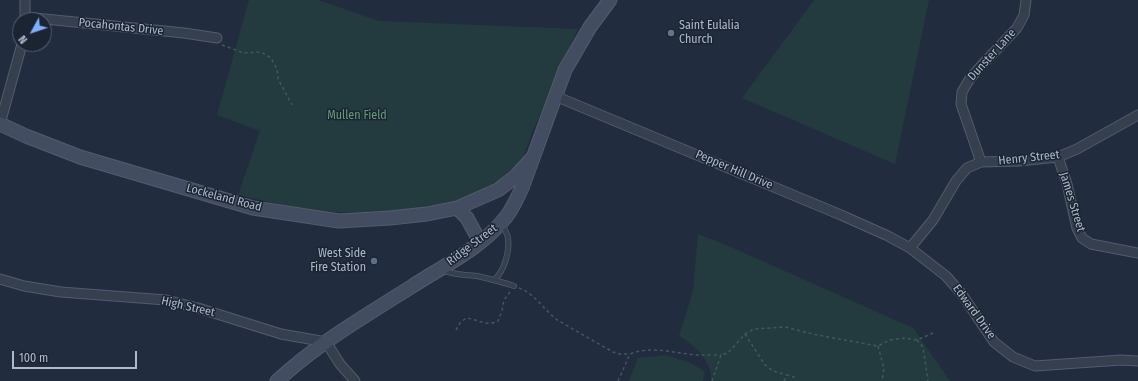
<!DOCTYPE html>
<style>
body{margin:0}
#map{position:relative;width:1138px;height:381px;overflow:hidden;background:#212d3e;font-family:"Fira Sans Condensed",sans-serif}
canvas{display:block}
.north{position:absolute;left:12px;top:12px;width:40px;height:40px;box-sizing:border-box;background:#1a2433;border:1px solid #56606f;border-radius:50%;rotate:230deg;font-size:11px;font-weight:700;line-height:16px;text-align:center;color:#b0b9c9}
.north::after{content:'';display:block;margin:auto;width:14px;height:18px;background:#80aeff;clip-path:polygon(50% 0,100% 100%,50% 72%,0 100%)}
.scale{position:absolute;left:12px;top:351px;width:125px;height:18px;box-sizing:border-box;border:2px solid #b0b9c9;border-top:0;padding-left:5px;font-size:12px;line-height:14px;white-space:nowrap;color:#b0b9c9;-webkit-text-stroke:3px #1a2433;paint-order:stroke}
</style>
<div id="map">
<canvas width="1138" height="381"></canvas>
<div class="north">N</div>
<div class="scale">100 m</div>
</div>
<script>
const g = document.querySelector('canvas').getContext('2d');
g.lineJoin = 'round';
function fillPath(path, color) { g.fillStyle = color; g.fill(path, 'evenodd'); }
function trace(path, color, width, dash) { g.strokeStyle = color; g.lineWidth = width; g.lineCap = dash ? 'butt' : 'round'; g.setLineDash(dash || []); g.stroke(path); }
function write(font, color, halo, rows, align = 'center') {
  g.font = font + ' "Fira Sans Condensed",sans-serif'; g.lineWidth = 3; g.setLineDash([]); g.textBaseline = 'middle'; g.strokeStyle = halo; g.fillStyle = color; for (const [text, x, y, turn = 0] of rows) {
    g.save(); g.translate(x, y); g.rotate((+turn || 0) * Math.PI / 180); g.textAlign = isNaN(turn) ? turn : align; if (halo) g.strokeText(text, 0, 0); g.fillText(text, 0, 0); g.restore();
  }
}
const green = new Path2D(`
 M 249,0 L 318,0 L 379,21 L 578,29 L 552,84 L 543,110 L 533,130 L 524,155 L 505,181 L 468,199 L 424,209 L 374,213 L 334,212 L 291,207 L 238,195 L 260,131 L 217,115 Z
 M 814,0 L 929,0 L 895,164 L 742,98 Z
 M 698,234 L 733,248 L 913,328 L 950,381 L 711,381 C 713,362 694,344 679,336 L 693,291 Z
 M 666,355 L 691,363 L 705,372 L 703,381 L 629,381 L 638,358 Z`);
const path = new Path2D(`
 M 222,45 L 244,53 L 261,52 L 271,58 L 277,69 L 278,79 L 292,105
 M 519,288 C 536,294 544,311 559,321 L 613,352 L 619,354 L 630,354
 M 456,330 L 460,323 L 466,318 C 477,319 487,327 498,321 L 502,311 L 504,300 L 510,292
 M 745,334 L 765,365 L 773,371 L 787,375
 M 917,340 L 923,347 L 928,381
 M 878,346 L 884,369 L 882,381
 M 618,381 L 630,354 C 652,345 676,354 699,355 C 706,355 714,355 721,355
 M 712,381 L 721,355 L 728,353 L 745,334 L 754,329 L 785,327 L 817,335 L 878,346 L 890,340 L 905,338 L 917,340 L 933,333
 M 784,381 L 787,375 L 794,377 L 796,381`);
const lane = new Path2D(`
 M 443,270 C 456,276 464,274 477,276 C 490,279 502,282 514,286
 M 495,279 C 504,271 510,251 508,238 C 507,233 504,228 502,224`);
const street = new Path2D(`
 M 25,17 L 184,33 L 217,38
 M 25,20 L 25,0
 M 555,96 L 841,215 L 888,236 L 910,248 L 946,276 L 961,293 L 994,342 L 1013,357 L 1035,366 L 1121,360 L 1138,361
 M 0,124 L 22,44
 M 1058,157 L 1067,184 L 1077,228 L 1082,238 L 1091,244 L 1138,253
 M 981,162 L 1019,161 L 1058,157 L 1077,149 L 1138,115
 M 910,248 L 933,220 L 956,181 L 967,168 L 981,162 L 961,104 L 962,92 L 969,80 L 980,67 L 1017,28 L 1024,15 L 1026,0
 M 0,279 L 24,286 L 61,292 L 166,300 L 198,308 L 281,334 L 326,342 L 340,364 L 355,381`);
const secondary = new Path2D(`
 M 0,124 L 26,136 L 80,157 L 253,208 L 339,221 L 390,218 L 427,214 L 457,208 L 498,190 L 515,177 L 533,157
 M 457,208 L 467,218 L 480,242
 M 277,381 C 317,344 365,316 411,287 C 443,266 482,248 506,217 C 513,208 517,198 522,188 L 565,70 L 590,27 L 610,0`);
const markers = [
 [671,33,4,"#6b7280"],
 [374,261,4,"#5c6f8a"]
];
const poiNames = [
 ["Saint Eulalia",679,26],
 ["Church",679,40],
 ["West Side",366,254,"right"],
 ["Fire Station",366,268,"right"]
];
const streetNames = [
 ["Pocahontas Drive",121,27,6],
 ["Dunster Lane",992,55,-48],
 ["Henry Street",1029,158,-6],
 ["Pepper Hill Drive",734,170,23],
 ["Lockeland Road",224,198,15],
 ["James Street",1072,202,73],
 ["Ridge Street",472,245,-37],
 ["High Street",188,307,13],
 ["Edward Drive",974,312,54]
];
const parkNames = [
 ["Mullen Field",357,116]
];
fillPath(green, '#233b3f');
trace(lane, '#535c6c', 6);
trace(street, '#535c6c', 11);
trace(secondary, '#535c6c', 15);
trace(path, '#41585c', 1.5, [3, 3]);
trace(lane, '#353f4e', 4.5);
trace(street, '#353f4e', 9);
trace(secondary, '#434d61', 13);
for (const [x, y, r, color] of markers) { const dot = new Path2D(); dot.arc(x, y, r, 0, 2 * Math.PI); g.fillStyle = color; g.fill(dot); trace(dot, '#1a2433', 1.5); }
write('12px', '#b0b9c9', '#1a2433', poiNames, 'left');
write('12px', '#b0b9c9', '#1a2433', streetNames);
write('12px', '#659c73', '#1a2433', parkNames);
</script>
